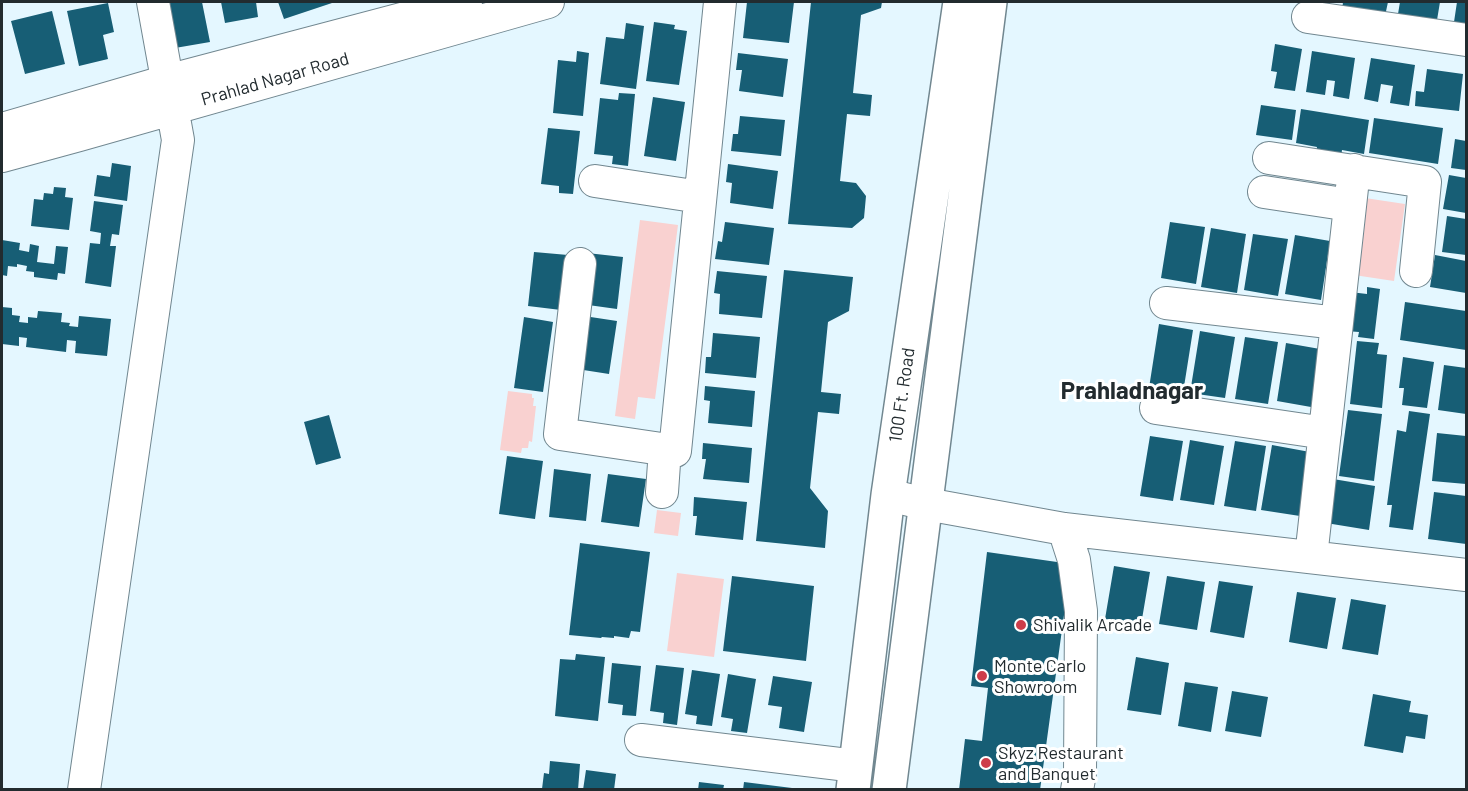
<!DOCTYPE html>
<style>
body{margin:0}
#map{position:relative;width:1468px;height:791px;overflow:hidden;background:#e4f7ff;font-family:Barlow,sans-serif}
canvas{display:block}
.frame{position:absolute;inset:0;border:3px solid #222b2f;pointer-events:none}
</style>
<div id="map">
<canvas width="1468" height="791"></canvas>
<div class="frame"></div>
</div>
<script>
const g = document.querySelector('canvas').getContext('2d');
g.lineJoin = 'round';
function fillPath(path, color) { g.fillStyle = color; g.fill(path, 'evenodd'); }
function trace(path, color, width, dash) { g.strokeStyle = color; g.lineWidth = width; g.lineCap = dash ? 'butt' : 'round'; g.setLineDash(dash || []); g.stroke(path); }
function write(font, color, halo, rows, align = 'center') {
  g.font = font + ' Barlow,sans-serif'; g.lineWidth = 6; g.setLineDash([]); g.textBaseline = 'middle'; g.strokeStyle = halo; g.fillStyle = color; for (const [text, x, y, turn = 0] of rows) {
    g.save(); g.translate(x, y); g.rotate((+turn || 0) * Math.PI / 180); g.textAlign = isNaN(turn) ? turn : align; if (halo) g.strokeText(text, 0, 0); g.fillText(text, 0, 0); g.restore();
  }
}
const green = new Path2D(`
 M 1365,198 L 1405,204 L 1394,281 L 1354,275 Z
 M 640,220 L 678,225 L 655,399 L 638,397 L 635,419 L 615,416 Z
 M 508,391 L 532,394 L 532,398 L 534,398 L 533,406 L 536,406 L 532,442 L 529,441 L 528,448 L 522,448 L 521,453 L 500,450 Z
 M 657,510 L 681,513 L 678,536 L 654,533 Z
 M 677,573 L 724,579 L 714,657 L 667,651 Z`);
const building = new Path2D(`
 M 166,2 L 202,2 L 210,42 L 175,48 Z
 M 221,2 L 256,2 L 258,17 L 225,23 Z
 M 278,2 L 335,2 L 284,19 Z
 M 747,2 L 794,2 L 789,43 L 743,38 Z
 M 811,2 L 882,2 L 881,8 L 861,15 L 853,93 L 872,95 L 870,116 L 847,114 L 840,181 L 856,183 L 866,196 L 864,218 L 852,228 L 788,224 Z
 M 1343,2 L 1388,2 L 1385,16 L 1342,10 Z
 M 1400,2 L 1440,2 L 1437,20 L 1398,14 Z
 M 1457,2 L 1466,2 L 1466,24 L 1454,22 Z
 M 108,3 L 114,32 L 103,35 L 108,59 L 79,66 L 67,11 Z
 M 52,11 L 65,64 L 25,74 L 11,21 Z
 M 654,22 L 675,25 L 674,29 L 687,31 L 679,85 L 646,81 Z
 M 626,23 L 644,26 L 636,89 L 600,84 L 606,37 L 624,39 Z
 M 1275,44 L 1302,49 L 1295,91 L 1274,88 L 1277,72 L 1271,71 Z
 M 577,51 L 589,53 L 583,116 L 553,113 L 558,60 L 576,62 Z
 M 1312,51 L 1355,58 L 1349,99 L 1333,96 L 1335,81 L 1327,80 L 1325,95 L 1306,92 Z
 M 738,53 L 788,59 L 783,97 L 739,91 L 742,70 L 736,70 Z
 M 1371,58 L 1415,65 L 1409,106 L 1390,103 L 1393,86 L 1381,84 L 1378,102 L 1364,99 Z
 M 1427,69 L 1463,74 L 1459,111 L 1415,106 L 1416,91 L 1424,92 Z
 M 619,93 L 635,94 L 628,166 L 612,164 L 613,156 L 594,154 L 600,98 L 618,100 Z
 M 653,97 L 685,102 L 676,161 L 644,156 Z
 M 1261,105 L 1296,110 L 1292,140 L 1256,135 Z
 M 1301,109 L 1369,120 L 1364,154 L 1342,150 L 1341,157 L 1316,153 L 1317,147 L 1296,143 Z
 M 740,116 L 785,120 L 781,156 L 731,151 L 733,134 L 738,134 Z
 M 1374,118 L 1443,128 L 1438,164 L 1369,153 Z
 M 548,128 L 580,131 L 573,194 L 559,193 L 559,186 L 541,184 Z
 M 1455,139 L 1466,141 L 1466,170 L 1451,168 Z
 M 112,163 L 131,166 L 127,201 L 94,196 L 97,175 L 110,177 Z
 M 728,164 L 778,171 L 773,209 L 730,203 L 732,183 L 726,182 Z
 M 1449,175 L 1466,178 L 1466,213 L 1443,209 Z
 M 54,187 L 66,188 L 65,197 L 73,198 L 69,230 L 31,226 L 34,199 L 43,200 L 44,193 L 53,194 Z
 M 94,201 L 123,205 L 119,235 L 112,234 L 110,246 L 116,246 L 111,287 L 85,283 L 90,243 L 100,244 L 101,233 L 90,231 Z
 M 1447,216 L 1466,219 L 1466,255 L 1442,252 Z
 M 725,222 L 774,228 L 769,265 L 715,259 L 718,241 L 722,242 Z
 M 1170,222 L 1205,227 L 1196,284 L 1161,278 Z
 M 1211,228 L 1246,234 L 1237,293 L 1201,287 Z
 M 1253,234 L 1288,239 L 1278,296 L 1244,290 Z
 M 1295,235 L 1330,241 L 1321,300 L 1285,294 Z
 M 2,240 L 20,243 L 19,250 L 29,252 L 30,244 L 39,246 L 37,262 L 54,264 L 56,246 L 68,247 L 65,274 L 58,273 L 57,280 L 34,277 L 34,272 L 26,271 L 27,266 L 17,264 L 17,267 L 8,266 L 7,276 L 2,275 Z
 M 534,252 L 568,255 L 561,310 L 528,306 Z
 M 587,253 L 623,257 L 617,309 L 581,304 Z
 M 1435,255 L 1466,261 L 1466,293 L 1430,287 Z
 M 784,270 L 853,277 L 849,311 L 828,322 L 821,392 L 841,394 L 839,414 L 818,412 L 810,488 L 828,511 L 825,548 L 756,541 Z
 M 717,271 L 767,276 L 762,318 L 719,314 L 720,294 L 714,293 Z
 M 1367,287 L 1380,289 L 1374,339 L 1358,337 L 1359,332 L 1346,331 L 1350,292 L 1367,294 Z
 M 1405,302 L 1466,311 L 1466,350 L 1400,340 Z
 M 2,307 L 12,308 L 12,315 L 20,316 L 19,322 L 28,323 L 28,317 L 37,318 L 38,311 L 62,313 L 61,322 L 70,323 L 69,326 L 78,327 L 79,316 L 111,319 L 107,356 L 75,353 L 76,341 L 67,340 L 66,352 L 26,347 L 27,338 L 19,337 L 19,346 L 2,344 Z
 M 584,316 L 617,321 L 609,374 L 577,369 Z
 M 524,317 L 553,322 L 543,392 L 514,388 Z
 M 1159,324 L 1193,330 L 1183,393 L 1149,388 Z
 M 1200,331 L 1235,337 L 1225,398 L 1190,393 Z
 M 713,333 L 760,337 L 756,378 L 705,373 L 706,357 L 711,357 Z
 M 1245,337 L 1278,342 L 1268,404 L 1235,399 Z
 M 1357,341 L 1379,343 L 1377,354 L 1387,355 L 1382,408 L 1350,404 Z
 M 1286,343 L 1320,349 L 1311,407 L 1277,401 Z
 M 1403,357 L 1434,362 L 1427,408 L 1402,405 L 1404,388 L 1399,388 Z
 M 1444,365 L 1466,368 L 1466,414 L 1438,410 Z
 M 705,386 L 755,391 L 752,427 L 708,423 L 710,401 L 704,400 Z
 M 1348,410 L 1382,414 L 1374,481 L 1339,476 Z
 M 1409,411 L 1430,414 L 1413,530 L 1389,527 L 1392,505 L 1387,505 L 1397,430 L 1406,432 Z
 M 329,415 L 341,458 L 316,465 L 304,422 Z
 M 1437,433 L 1466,436 L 1466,484 L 1432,481 Z
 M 1150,436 L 1183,441 L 1173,501 L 1140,496 Z
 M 1190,440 L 1224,446 L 1214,505 L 1180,500 Z
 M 1235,441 L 1266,446 L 1256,511 L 1224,506 Z
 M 703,443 L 752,448 L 749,483 L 703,479 L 706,459 L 702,459 Z
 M 1272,445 L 1310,452 L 1300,516 L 1261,510 Z
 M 507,456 L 543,461 L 535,519 L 499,514 Z
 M 554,469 L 591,474 L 586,521 L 549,517 Z
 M 608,474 L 646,479 L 639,527 L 601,522 Z
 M 1333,479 L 1375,486 L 1369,530 L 1326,523 Z
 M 1434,492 L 1466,496 L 1466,544 L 1428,539 Z
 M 694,497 L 747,502 L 743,540 L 695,535 L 697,516 L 693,516 Z
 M 580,543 L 650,552 L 640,632 L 631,631 L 629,638 L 614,636 L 614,638 L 602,637 L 601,638 L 569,635 Z
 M 987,552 L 1071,564 L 1040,790 L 959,790 L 965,739 L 982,741 L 988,688 L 971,686 Z
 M 1114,566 L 1150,572 L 1141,625 L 1105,619 Z
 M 732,576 L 814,586 L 806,661 L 723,651 Z
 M 1167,576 L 1205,582 L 1197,630 L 1159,624 Z
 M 1219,581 L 1253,586 L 1244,638 L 1210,632 Z
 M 1297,592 L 1336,598 L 1327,649 L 1289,642 Z
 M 1351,599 L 1386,605 L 1378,655 L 1342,649 Z
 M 576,654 L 605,657 L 598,721 L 555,716 L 560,659 L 575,660 Z
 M 1136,657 L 1169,663 L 1161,715 L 1127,710 Z
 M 612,663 L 641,666 L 636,716 L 622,715 L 623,705 L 608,703 Z
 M 656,665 L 684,668 L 677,725 L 663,723 L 664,713 L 650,711 Z
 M 692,670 L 720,674 L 712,726 L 696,724 L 697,716 L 685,714 Z
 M 728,674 L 756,679 L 747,733 L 731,731 L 733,719 L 721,717 Z
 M 773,676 L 812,682 L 804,732 L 779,728 L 782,707 L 768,705 Z
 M 1185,682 L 1218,687 L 1211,732 L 1178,726 Z
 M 1232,691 L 1268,697 L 1261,737 L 1225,731 Z
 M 1373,694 L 1411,701 L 1409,712 L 1428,715 L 1425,739 L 1406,736 L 1403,753 L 1364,746 Z
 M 550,761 L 580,764 L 578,790 L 542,789 L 544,773 L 549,774 Z
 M 586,770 L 616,774 L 614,790 L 583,790 Z
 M 699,782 L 724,785 L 723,790 L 698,790 Z
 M 744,782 L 792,788 L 792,790 L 743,790 Z`);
const minor = new Path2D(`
 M 1308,17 L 1466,40
 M 2,129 L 167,81 L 466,2
 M 2,156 L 79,135 L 548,2
 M 1269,158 L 1425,182 L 1416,271
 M 595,181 L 700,197
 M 1264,192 L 1350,205
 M 580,264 L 560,434 L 675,451 L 720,2
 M 1166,303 L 1337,323
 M 1156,408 L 1325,433
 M 662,492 L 665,449
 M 888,495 L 926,504 L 1064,529 L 1466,575
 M 1064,529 L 1074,560 L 1081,611 L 1080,773 L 1077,790
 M 1311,557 L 1354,170
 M 641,740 L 856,766
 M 84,790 L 178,140 L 153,2`);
const major = new Path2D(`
 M 853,790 L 888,495 L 960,2
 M 889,790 L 990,2`);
const markers = [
 [1021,625,6,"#cd3d4a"],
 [982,676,6,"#cd3d4a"],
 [986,763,6,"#cd3d4a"]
];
const streetNames = [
 ["Prahlad Nagar Road",275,79,-16],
 ["100 Ft. Road",902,395,-82]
];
const poiNames = [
 ["Shivalik Arcade",1033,625],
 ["Monte Carlo",994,666],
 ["Showroom",994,687],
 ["Skyz Restaurant",998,753],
 ["and Banquet",998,774]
];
const districtNames = [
 ["Prahladnagar",1132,391]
];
fillPath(green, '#f9d1d0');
fillPath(building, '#175e75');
trace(minor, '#718790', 34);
trace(major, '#718790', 36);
trace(minor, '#fff', 32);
trace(major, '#fff', 33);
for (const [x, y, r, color] of markers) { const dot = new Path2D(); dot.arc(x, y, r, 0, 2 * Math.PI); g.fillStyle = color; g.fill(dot); trace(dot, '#fff', 2); }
write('18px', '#222b2f', '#fff', streetNames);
write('18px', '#222b2f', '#fff', poiNames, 'left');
write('bold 24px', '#222b2f', '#fff', districtNames);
</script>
